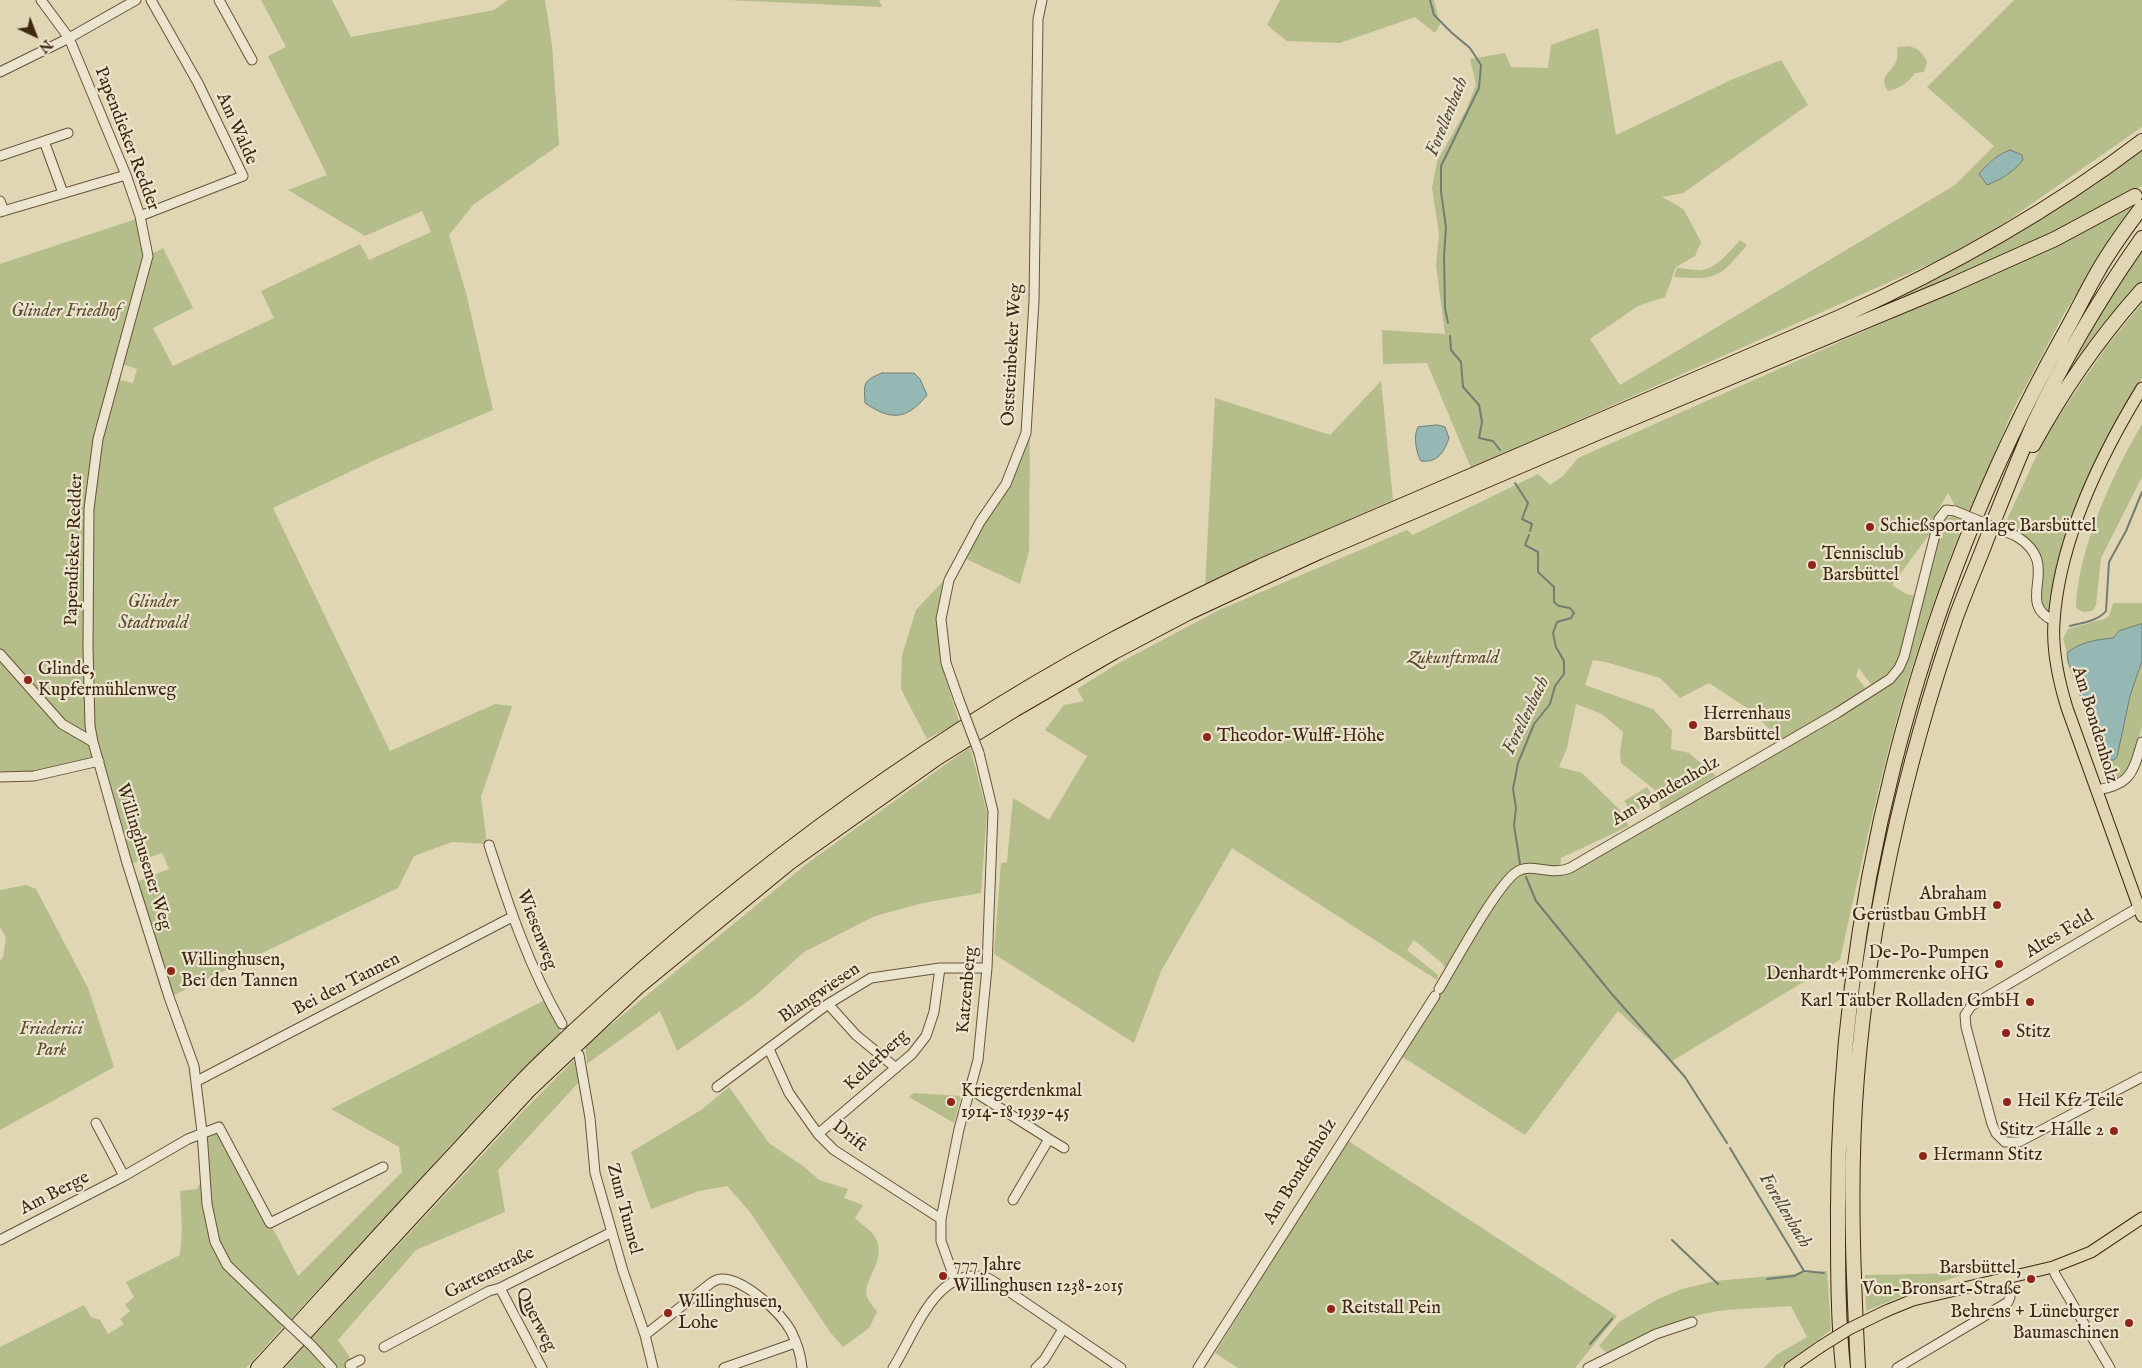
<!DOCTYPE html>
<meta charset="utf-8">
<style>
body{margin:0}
#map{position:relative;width:2142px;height:1368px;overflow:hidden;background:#e0d6b4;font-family:"IM FELL English",serif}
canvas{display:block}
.north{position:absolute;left:10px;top:10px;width:50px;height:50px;-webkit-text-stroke:4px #ebe4ce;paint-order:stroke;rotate:137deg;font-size:14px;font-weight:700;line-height:20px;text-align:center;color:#40270f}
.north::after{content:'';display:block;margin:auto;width:18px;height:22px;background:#40270f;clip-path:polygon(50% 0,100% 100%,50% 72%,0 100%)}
</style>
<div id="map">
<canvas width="2142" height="1368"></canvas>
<div class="north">N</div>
</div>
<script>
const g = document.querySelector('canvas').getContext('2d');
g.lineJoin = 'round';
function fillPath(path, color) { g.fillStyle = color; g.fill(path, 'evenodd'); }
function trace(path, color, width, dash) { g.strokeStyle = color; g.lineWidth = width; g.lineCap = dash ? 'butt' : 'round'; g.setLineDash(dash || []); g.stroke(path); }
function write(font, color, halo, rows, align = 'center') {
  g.font = font + ' "IM FELL English",serif'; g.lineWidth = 4.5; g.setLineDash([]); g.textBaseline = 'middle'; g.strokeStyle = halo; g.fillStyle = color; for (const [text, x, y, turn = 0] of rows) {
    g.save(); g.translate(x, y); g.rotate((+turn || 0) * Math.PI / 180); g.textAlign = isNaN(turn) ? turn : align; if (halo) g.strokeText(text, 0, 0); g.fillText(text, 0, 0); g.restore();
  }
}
const green = new Path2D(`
 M 261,0 L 332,0 L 351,37 L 494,10 L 508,0 L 545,0 L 552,45 L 559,145 L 473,205 L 449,235 L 466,293 L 493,410 L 379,458 L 273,508 L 390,751 L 495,704 L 512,706 L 481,797 L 487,844 L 452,842 L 414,856 L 398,888 L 170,997 L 136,882 L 169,869 L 162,853 L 131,864 L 100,758 L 32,772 L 0,774 L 0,264 L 139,218 L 148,256 L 163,248 L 193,308 L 153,328 L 173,366 L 274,318 L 261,291 L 360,244 L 369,260 L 431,232 L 422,211 L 365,236 L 288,190 L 327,175 L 268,56 L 286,47 ZM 119,363 L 137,369 L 133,383 L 120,380 L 121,375 L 116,374 Z
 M 727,0 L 879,0 L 882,7 Z
 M 1280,0 L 1434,0 L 1440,24 L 1435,33 L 1415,17 L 1340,43 L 1287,41 L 1267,25 Z
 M 2014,0 L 2142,0 L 2142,127 L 1997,228 L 1939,260 L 1471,468 L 1427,363 L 1383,364 L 1382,330 L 1445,334 L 1436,265 L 1439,234 L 1432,188 L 1437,161 L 1466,110 L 1476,85 L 1470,59 L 1505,53 L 1511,67 L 1548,68 L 1551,45 L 1598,28 L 1616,135 L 1731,80 L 1781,60 L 1808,105 L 1683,193 L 1662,197 L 1677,205 L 1684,210 L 1701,242 L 1695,256 L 1676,267 L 1665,297 L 1638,306 L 1590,339 L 1620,385 L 1955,185 L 1994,146 L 1927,87 Z
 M 1909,46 C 1919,49 1922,52 1927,62 L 1924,72 L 1915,73 C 1908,83 1899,89 1888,91 C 1877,75 1893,73 1897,59 C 1898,56 1897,51 1897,47 Z
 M 2142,150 L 2142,186 C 2048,238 1950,279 1851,321 L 1848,317 L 2046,215 L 2086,191 Z
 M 2136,201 L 2065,312 L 2013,410 L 1969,513 L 1956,507 L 1948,493 L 1932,520 L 1931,532 L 1892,585 L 1906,594 L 1916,596 L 1901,655 L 1896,666 L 1872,686 L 1859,668 L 1856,676 L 1867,690 L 1775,747 L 1773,733 L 1753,712 L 1709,683 L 1680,698 L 1660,678 L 1606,662 L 1593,660 L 1585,685 L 1653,709 L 1672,730 L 1671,749 L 1689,753 L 1716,776 L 1661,809 L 1655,790 L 1621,763 L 1620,752 L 1623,732 L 1602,714 L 1576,704 L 1567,748 L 1559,767 L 1582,773 L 1619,809 L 1629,826 L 1561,858 L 1560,868 L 1522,865 L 1448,967 L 1444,967 L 1442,963 L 1414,940 L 1407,950 L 1438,975 L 1437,980 L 1232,848 L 1161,971 L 1134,1043 L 994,954 L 1001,863 L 1007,862 L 1013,798 L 1049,820 L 1087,756 L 1045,730 L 1064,705 L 1084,701 L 1077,689 L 1117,664 L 1219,610 L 1407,530 L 1413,535 L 1538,474 L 1550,485 L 1563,476 L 1578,458 L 1905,313 Z
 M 1740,240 L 1747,245 C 1719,278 1718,280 1674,277 L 1677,268 C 1685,268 1696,271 1702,270 C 1717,268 1730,251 1740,240 Z
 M 2142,249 L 2142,285 L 2055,396 L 2105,306 Z
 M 2142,303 L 2142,378 L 2121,413 L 2087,480 L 2073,519 L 2052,612 L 2047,614 L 2038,598 L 2043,564 L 2039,553 L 2025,537 L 2004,526 L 2047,433 L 2107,346 Z
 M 1381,381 L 1393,500 L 1277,551 L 1205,586 L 1215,398 L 1330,435 Z
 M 2142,424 L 2142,477 L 2101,558 L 2096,605 L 2092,611 L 2083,612 L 2076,608 C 2077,551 2113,473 2142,424 Z
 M 1030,433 L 1029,551 L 1020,584 L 962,557 L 982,523 L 1008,489 Z
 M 1955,516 L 1965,519 C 1944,572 1925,626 1908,680 C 1880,772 1861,867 1840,960 L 1672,1061 L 1618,1011 L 1525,1135 L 1401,1056 C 1417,1030 1502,882 1520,874 C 1530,870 1545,873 1555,874 L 1898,674 L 1942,525 L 1948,518 Z
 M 944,580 L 937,618 L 941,663 L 959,722 L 927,739 L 901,689 L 902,655 L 916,610 Z
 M 2113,603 L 2142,603 L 2142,624 L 2119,631 L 2113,638 C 2097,640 2080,642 2067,653 L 2063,639 L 2068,629 L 2104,619 L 2109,616 Z
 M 2142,661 L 2142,726 L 2131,772 L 2109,786 L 2104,766 L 2110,760 L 2114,760 L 2130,696 Z
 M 970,747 L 987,813 L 981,893 L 923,903 L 875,916 L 804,952 L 755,996 L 677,1051 L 660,1011 L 587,1064 L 585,1046 L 809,862 Z
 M 1647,787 L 1655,800 L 1632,813 L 1624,801 Z
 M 26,885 L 36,889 L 88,988 L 114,1067 L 0,1130 L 0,961 L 3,957 L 6,938 L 0,927 L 0,890 Z
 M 545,1000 L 561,1033 L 504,1087 L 290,1320 L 228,1261 L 214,1228 L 209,1204 L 205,1132 L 219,1127 L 298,1276 L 402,1172 L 399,1147 L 331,1109 Z
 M 574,1060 L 579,1082 L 498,1170 L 505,1212 L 416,1250 L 338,1340 L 351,1359 L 345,1362 L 349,1368 L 335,1368 L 311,1339 L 525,1109 Z
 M 729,1087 L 769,1143 L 803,1166 L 819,1180 L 848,1189 L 844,1198 L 863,1205 L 855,1218 C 861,1224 871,1230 875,1237 C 889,1261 859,1282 868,1299 C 870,1304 875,1308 877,1312 L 869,1328 L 843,1347 L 830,1332 L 750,1212 L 727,1186 L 699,1191 L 651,1209 L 631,1152 L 701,1110 Z
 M 914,1093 L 961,1096 L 954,1123 L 909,1097 Z
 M 1347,1140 L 1617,1316 L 1575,1368 L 1238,1368 L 1215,1353 Z
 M 203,1177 L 203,1204 L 207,1231 L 222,1265 L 285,1325 L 246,1368 L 0,1368 L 0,1347 L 84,1305 L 91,1317 L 100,1320 L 108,1334 L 124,1324 L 120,1319 L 130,1311 L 125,1305 L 134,1297 L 126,1282 L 180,1255 L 182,1229 L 180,1191 L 197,1189 Z
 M 1827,1271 L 1831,1330 L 1780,1368 L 1764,1368 L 1776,1355 L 1807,1337 L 1791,1306 C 1767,1308 1742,1308 1718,1311 C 1678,1318 1643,1335 1607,1353 L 1599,1346 L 1619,1322 L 1656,1300 L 1682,1289 L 1715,1281 Z
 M 1968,1273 L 1912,1292 L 1866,1311 L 1865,1275 Z
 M 305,1346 L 324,1368 L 285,1368 Z`);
const water = new Path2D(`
 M 2010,150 L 2022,155 L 2023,160 C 2012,173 2002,179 1987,185 L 1979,174 C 1988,163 1998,154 2010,150 Z
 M 882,373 L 914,373 L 920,379 L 927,395 C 907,420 891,421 865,403 C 864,384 862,381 882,373 Z
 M 1438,425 L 1445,427 L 1449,438 C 1444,452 1438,463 1421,461 C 1416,453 1413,435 1418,427 Z
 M 2142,624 L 2142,661 L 2130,696 L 2117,757 L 2114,760 L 2110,760 C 2098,754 2075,679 2068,662 L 2067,653 C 2082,641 2096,640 2113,638 L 2119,631 Z`);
const stream = new Path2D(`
 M 1430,0 L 1434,15 L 1452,33 L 1470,48 L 1481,65 L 1479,88 L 1441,166 L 1441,192 L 1446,227 L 1444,256 L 1445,308 L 1448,323
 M 1450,336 L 1451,350 L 1461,362 L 1463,387 L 1479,405 L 1482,422 L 1479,438 L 1493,441 L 1500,450
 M 1515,483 L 1528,503 L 1522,519 L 1532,524 L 1530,531
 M 2070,626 C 2082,623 2098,621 2106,611 L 2109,562 L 2126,531 L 2142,492
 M 1520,864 L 1514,825 L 1516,808 L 1513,789 L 1518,763 L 1534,724 L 1550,704 L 1555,686 L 1564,674 L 1564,661 L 1556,647 L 1553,633 L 1557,622 L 1571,618 L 1574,613 L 1570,608 L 1559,606 L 1554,602 L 1554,587 L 1538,572 L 1538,552 L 1525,545 L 1529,535
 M 1526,877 L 1536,901 L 1611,993 L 1685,1077 L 1727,1143
 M 1730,1148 L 1804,1271 L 1824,1273
 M 1672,1240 L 1718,1284
 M 1767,1279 L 1794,1276 L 1804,1271
 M 1590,1344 L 1612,1319`);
const minor = new Path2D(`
 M 41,0 L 69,38 L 126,175 L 140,216 L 148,256 L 98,439 L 89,509 L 88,647 L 90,726 L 93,742 L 127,863 L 169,997 L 194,1066 L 202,1132 L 207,1204 L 215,1242 L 227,1265 L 281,1317
 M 219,0 L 252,60
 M 0,72 L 69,38 L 136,0
 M 44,141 L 63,193
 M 0,156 L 68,133
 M 0,201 L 4,211
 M 0,212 L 126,175
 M 140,216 L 243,176 L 198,83 L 151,0
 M 2016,536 C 2065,566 2012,601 2054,621
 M 0,654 L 62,724 L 93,742
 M 959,700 L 946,663 L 941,619 L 949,580 L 980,522 L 1006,484 L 1026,433 L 1034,301 L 1038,19 L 1042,0
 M 0,777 L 34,776 L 99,761
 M 2096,790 C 2131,785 2133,772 2142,742
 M 489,845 C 509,907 529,967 562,1024
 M 2139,907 L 1971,1006 L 1965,1015 L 1966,1027 L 1992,1124 L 1996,1133 L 2005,1142 L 2019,1142 L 2142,1077
 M 1439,989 C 1453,966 1499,881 1518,871 C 1533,863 1551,876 1570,868 L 1837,713 L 1890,679 L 1899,668 L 1904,657 L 1939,519 L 1946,510 L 1955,511
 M 828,1004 L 856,1035 L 896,1068
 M 769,1049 L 789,1093 L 818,1134 L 834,1150 L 941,1219
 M 579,1055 L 590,1118 L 595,1173 L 623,1271 L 645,1335 L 653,1368
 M 197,1081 L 512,917
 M 717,1087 L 828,1004 L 871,978 L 940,968 L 987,968
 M 970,1089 L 1049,1139 L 1013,1200
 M 96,1123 L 124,1176
 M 818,1134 L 912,1054 L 926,1036 L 934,1012 L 940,968
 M 1049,1139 L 1064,1148
 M 0,1240 L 124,1176 L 188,1139 L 219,1127 L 270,1223 L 383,1167
 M 2053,1267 L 2055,1274 L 2110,1368
 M 955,1280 L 941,1241 L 941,1219 L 959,1129 L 978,1060 L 987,968 L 989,914 L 993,811 L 979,753
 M 500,1288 L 542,1368
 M 645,1335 L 711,1283 C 714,1281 718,1279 721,1279 C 744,1278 781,1313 791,1331 C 796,1341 801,1356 802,1368
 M 312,1346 L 332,1368
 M 384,1347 L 489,1291 L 500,1288 L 612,1232
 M 352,1368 L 350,1365 L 360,1360
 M 724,1368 L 795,1343
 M 893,1368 C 914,1336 935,1267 984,1277 C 990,1278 995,1283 1001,1286 L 1121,1368
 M 1036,1368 L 1044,1360 L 1063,1329
 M 1198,1368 L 1435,996
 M 1588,1368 L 1656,1334 L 1692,1322
 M 1897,1368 L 2008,1302 L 2010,1297 L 2006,1278`);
const major = new Path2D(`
 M 2142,388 C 2101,455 2059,542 2054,622 C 2052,650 2059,682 2067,708 L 2142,916
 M 1886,1311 L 1913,1300 L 2053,1267 L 2091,1252 L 2142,1218
 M 1790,1368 L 1820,1347`);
const highway = new Path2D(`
 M 2033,445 C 2063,390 2100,337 2142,290
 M 258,1368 C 324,1296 389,1223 456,1152 C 484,1122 511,1091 541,1062 C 711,899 902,754 1110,641 C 1159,615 1210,590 1261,566 L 1840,317 C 1946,269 2049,212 2142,141
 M 273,1368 L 528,1091 L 639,986 L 789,863 L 937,758 L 1014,710 L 1114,652 L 1188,613 L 1319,552 L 1602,431 L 1952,285 L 2055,239 L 2135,196
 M 1843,1368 C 1838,1319 1838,1270 1838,1221 C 1836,918 1914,603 2062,338 C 2074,317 2085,294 2097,273 C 2110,250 2126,228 2142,207
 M 1858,1368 C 1853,1271 1849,1173 1857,1076 C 1870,920 1905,765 1956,617 C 1967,587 1980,558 1991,528 C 2005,493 2019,457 2034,423 C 2064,359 2101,296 2142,238`);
const minorBridge = new Path2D(`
 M 1955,511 L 2016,536
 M 959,700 L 979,753
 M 281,1317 L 312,1346`);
const majorBridge = new Path2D(`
 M 1820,1347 L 1849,1329 L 1886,1311`);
const markers = [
 [1870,527,5,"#8f2418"],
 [1812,565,5,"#8f2418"],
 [28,680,5,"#8f2418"],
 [1693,725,5,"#8f2418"],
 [1207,737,5,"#8f2418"],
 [1997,905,5,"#8f2418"],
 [1999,964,5,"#8f2418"],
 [171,971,5,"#8f2418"],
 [2030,1002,5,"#8f2418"],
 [2006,1033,5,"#8f2418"],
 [951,1102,5,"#8f2418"],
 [2007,1102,5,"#8f2418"],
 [2114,1131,5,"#8f2418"],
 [1923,1156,5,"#8f2418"],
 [943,1276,5,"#8f2418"],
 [2031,1279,5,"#8f2418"],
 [1331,1309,5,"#8f2418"],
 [668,1313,5,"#8f2418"],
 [2129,1323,5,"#8f2418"]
];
const streetNames = [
 ["Am Walde",236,129,66],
 ["Papendieker Redder",126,139,69],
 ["Oststeinbeker Weg",1013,355,-87],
 ["Papendieker Redder",75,550,-88],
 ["Am Bondenholz",2094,725,73],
 ["Am Bondenholz",1666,792,-30],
 ["Willinghusener Weg",143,857,73],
 ["Wiesenweg",536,930,69],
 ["Altes Feld",2060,935,-31],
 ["Bei den Tannen",347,985,-27],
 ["Katzenberg",968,990,-85],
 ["Blangwiesen",820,994,-34],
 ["Kellerberg",877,1061,-43],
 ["Drift",849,1137,38],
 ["Am Bondenholz",1301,1172,-58],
 ["Am Berge",55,1194,-27],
 ["Zum Tunnel",623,1209,75],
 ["Gartenstraße",490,1274,-26],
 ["Querweg",535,1320,63]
];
const parkNames = [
 ["Glinder Friedhof",66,312],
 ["Glinder",153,603],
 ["Stadtwald",153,624],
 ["Zukunftswald",1453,659],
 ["Friederici",51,1030],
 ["Park",51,1051]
];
const poiNames = [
 ["Schießsportanlage Barsbüttel",1880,527],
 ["Tennisclub",1822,555],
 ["Barsbüttel",1822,576],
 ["Glinde,",38,670],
 ["Kupfermühlenweg",38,691],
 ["Herrenhaus",1703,715],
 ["Barsbüttel",1703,736],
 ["Theodor-Wulff-Höhe",1217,737],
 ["Abraham",1987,895,"right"],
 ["Gerüstbau GmbH",1987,916,"right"],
 ["De-Po-Pumpen",1989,954,"right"],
 ["Denhardt+Pommerenke oHG",1989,975,"right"],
 ["Willinghusen,",181,961],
 ["Bei den Tannen",181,982],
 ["Karl Täuber Rolladen GmbH",2020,1002,"right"],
 ["Stitz",2016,1033],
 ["Kriegerdenkmal",961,1092],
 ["1914-18 1939-45",961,1113],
 ["Heil Kfz Teile",2017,1102],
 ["Stitz - Halle 2",2104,1131,"right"],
 ["Hermann Stitz",1933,1156],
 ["777 Jahre",953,1266],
 ["Willinghusen 1238-2015",953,1287],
 ["Barsbüttel,",2021,1269,"right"],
 ["Von-Bronsart-Straße",2021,1290,"right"],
 ["Willinghusen,",678,1303],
 ["Lohe",678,1324],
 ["Reitstall Pein",1341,1309],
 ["Behrens + Lüneburger",2119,1313,"right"],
 ["Baumaschinen",2119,1334,"right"]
];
const waterNames = [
 ["Forellenbach",1448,117,-68],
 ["Forellenbach",1527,716,-64],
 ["Forellenbach",1784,1211,59]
];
fillPath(green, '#b5bd8b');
fillPath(water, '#95b8b4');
trace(water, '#737e72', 1);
trace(stream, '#737e72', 2);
trace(minor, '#685338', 11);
trace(major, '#40270f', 13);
trace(highway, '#40270f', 16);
trace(minor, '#ebe4ce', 9);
trace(major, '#e0d6b4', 11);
trace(highway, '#e0d6b4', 14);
trace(minorBridge, '#685338', 11, []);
trace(majorBridge, '#40270f', 13, []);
trace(minorBridge, '#ebe4ce', 9);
trace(majorBridge, '#e0d6b4', 11);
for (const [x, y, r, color] of markers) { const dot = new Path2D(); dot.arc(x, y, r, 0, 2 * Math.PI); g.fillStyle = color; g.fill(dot); trace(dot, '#ebe4ce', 2); }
write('18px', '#40270f', '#ebe4ce', streetNames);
write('italic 18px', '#5d4c2e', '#ebe4ce', parkNames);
write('18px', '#40270f', '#ebe4ce', poiNames, 'left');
write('italic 19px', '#554b38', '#ebe4ce', waterNames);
</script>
